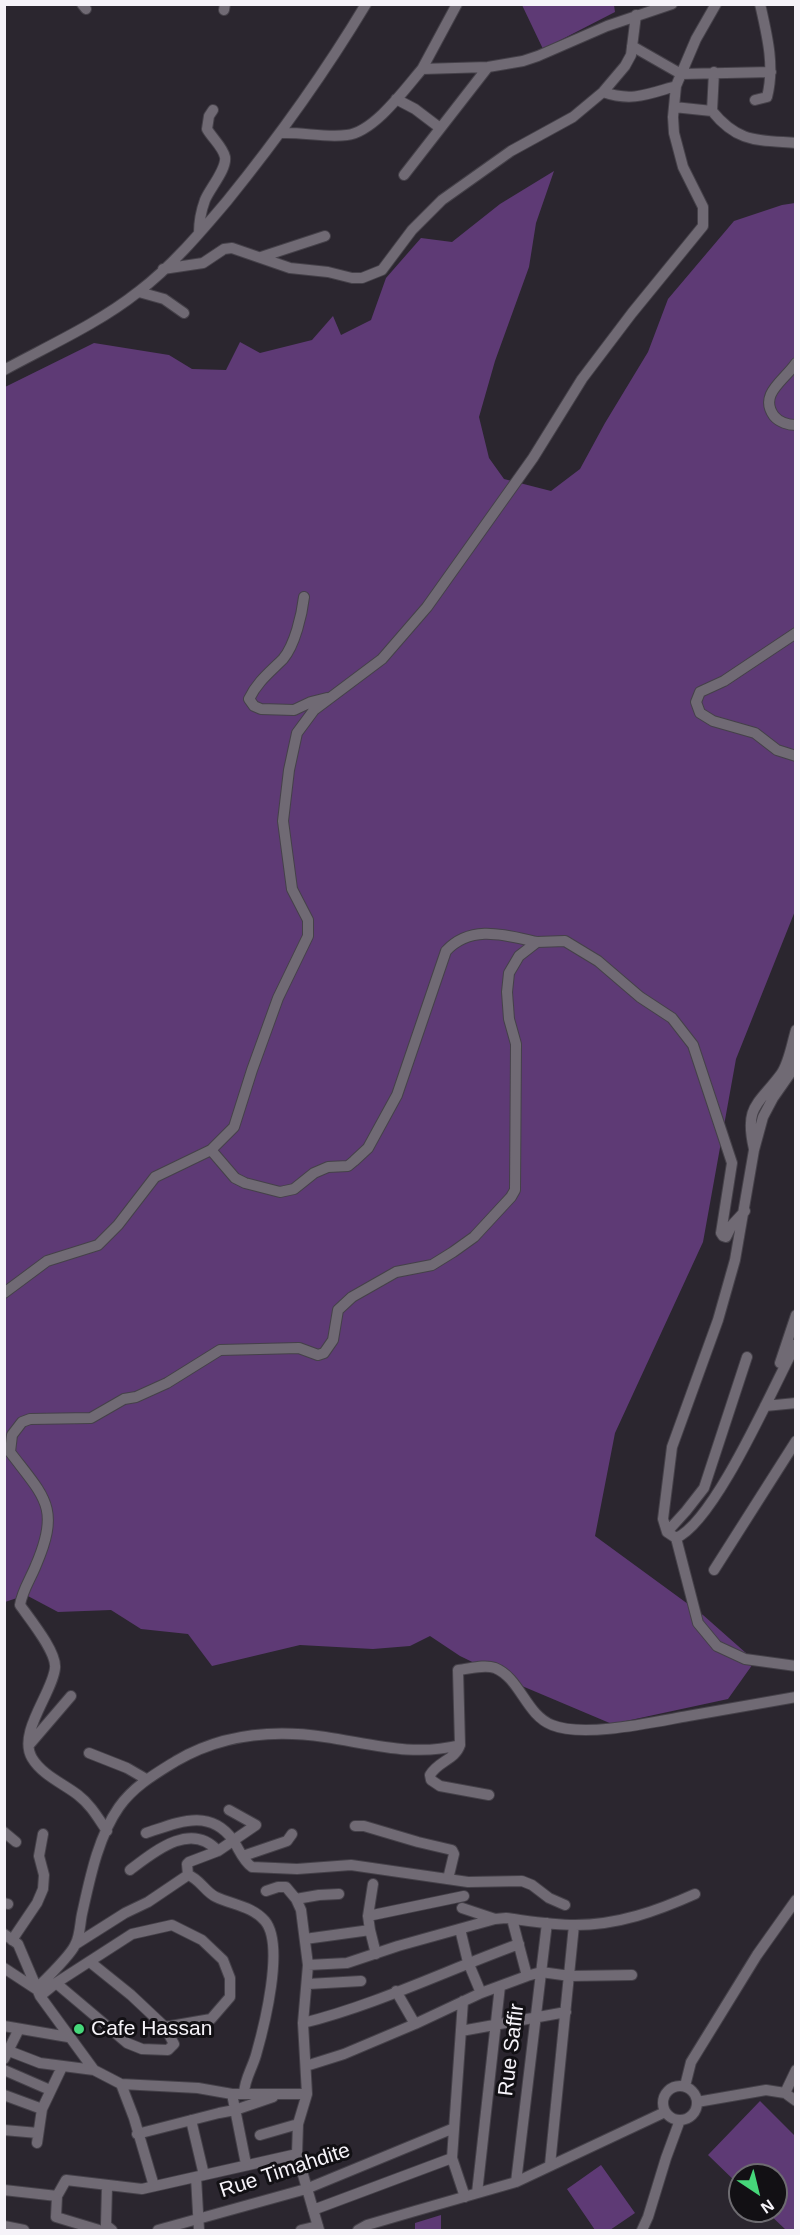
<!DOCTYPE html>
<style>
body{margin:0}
#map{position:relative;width:800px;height:2235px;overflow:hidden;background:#2b262f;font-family:Helvetica,sans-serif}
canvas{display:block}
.frame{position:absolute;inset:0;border:6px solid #f6f3f9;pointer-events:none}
.north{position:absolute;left:728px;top:2163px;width:60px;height:60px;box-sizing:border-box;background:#121014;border:2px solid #6d6b70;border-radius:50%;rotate:145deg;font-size:16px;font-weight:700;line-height:24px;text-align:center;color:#f6f3f9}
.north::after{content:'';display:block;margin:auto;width:21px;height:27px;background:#46d77a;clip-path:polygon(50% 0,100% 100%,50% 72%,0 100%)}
</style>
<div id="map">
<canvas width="800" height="2235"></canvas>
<div class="frame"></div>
<div class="north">N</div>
</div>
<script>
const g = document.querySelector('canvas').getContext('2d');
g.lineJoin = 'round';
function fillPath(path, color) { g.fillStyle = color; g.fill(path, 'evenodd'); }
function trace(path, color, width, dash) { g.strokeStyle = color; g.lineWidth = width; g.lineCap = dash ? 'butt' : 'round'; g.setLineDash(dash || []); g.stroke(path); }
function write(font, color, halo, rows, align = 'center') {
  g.font = font + ' Helvetica,sans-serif'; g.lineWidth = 6; g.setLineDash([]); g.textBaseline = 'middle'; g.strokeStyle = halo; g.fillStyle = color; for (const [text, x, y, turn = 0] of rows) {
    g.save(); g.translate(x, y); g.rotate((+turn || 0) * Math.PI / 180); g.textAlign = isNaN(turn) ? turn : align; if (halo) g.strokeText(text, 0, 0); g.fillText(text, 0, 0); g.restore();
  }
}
const green = new Path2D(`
 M 522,5 L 614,5 L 615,12 L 543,49 Z
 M 554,171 L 536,223 L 529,267 L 495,361 L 479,417 L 489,458 L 504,479 L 551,491 L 580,469 L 605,423 L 648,352 L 668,299 L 734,221 L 782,205 L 795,203 L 795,911 L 736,1059 L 703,1242 L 615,1433 L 595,1536 L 703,1615 L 755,1661 L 728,1699 L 612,1724 L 522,1686 L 460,1656 L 430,1636 L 410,1646 L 373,1649 L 300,1645 L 212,1666 L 188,1634 L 141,1629 L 111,1610 L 58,1612 L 26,1595 L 5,1602 L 5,387 L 94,343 L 169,355 L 192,369 L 226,370 L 240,342 L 260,353 L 312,340 L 333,316 L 341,335 L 371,320 L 386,278 L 421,238 L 452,242 L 500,204 Z
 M 760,2101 L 795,2136 L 795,2230 L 786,2230 L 766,2211 L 776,2211 L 776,2175 L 740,2175 L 740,2186 L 708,2155 Z
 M 601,2165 L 635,2213 L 610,2230 L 595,2230 L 567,2189 Z
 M 441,2215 L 441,2230 L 415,2230 L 415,2223 Z`);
const minor = new Path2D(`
 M 82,4 L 86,9
 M 224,10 L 225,4
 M 632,46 L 681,74 L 771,72
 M 422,69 L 457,4
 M 714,72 L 712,111 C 738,143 757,140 796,143
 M 603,92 C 632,102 648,94 676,86
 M 396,99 L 415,109 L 440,128
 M 755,100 L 767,97 C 775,66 767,35 760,4
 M 674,107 L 712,111
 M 282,133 C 303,132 326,138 347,135 C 374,132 405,89 422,69 L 488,67 L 523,61 L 538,56 L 607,26 L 672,4
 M 404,175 L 488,67
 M 199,233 C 199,221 201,211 205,200 C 210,188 227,169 225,157 C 223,147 212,138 207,129 L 209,116 L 213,110
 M 261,257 L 325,236
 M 163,269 L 203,263 L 224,249 L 232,248 L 290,268 L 328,272 L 352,278 L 362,278 L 382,270 L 412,230 L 442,200 L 511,151 L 573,117 L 603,92 L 625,66 L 631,55 L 636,15
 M 139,292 L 164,299 L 184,313
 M 796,363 C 785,380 758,394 774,416 C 779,422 788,425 796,425
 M 4,370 C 48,346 99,323 138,292 C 171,267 200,233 227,201 C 278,138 324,74 366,4
 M 304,597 C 302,614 295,645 283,659 C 270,672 257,682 249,699 L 254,706 L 261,709 L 294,710 L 311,702 L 327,698
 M 796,633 L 724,681 L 700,692 L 696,702 L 700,713 L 713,721 L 755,733 L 777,750 L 796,756
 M 796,1061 L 794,1068 L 773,1098 L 763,1117 L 754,1150 L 735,1260 L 718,1320 L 672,1447 L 663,1519 L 667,1532 L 676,1538 L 698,1623 L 717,1646 L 745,1659 L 796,1666
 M 754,1149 C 744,1106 758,1105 781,1074 C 789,1063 792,1043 796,1030
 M 211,1150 L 235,1178 L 245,1183 L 280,1192 L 294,1189 L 314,1173 L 328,1167 L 348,1166 L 354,1161 L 368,1148 L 397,1095 L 446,951 C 471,924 505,935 537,942
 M 4,1293 L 47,1261 L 98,1245 L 118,1225 L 155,1177 L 211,1150 L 234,1127 L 252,1070 L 278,998 L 308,936 L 308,920 L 292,889 L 283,821 L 289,770 L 297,733 L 314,710 L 382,659 L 427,607 L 533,458 L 582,379 L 632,313 L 703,226 L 703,207 L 683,167 L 674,133 L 673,117 L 676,86 L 696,39 L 716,4
 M 780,1363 L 796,1315
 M 765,1406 L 796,1403
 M 667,1532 L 686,1511 L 704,1488 L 747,1357
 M 676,1538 C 715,1522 774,1385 796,1344
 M 714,1570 L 796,1441
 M 29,1745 L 71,1696
 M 460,1745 C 455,1760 438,1761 430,1775 L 431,1780 L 440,1786 L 489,1795
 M 89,1753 L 127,1768 L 146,1779
 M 355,1826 L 364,1826 L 418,1842 L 452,1850 L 454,1854 L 448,1879
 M 107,1831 C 98,1818 91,1805 78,1795 C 64,1784 42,1775 32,1758 C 17,1733 53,1692 55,1668 C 57,1652 29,1618 20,1605 C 22,1591 31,1578 36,1565 C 61,1507 44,1497 10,1452 L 12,1435 L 22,1422 L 30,1419 L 91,1418 L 124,1399 L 136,1397 L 167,1383 L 220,1350 L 299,1348 L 318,1355 L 324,1353 L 333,1340 L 338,1310 L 352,1297 L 396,1272 L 432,1265 L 453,1252 L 474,1237 L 511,1197 L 515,1190 L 516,1044 L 509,1019 L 507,992 L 509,973 L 519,956 L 537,942 L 565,941 L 598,961 L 640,997 L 672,1018 L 693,1045 L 732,1163 L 721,1233 L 723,1236 L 726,1237 L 732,1225 L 745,1211
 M 4,1832 L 16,1842
 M 146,1833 C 177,1823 209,1807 233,1840 C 239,1849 243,1861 252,1867 L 297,1869 L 351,1865 L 468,1882 L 522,1881 L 532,1885 L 549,1898 L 565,1905
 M 243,1856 L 287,1841 L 292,1834
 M 130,1870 C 155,1851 191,1821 218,1851
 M 188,1875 L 187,1864 L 189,1862 L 218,1851 L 256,1825 L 229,1810
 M 266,1891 L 278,1887 L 286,1887 L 296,1899 L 301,1910 L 308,1965 L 303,2023 L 307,2094 L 298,2124 L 297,2154 L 319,2230
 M 296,1899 L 319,1895 L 339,1894
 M 4,1903 L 8,1904
 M 462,1908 L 495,1919 L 506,1918 C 529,1921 552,1925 575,1925 C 618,1925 657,1911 695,1894
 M 368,1916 L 373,1884
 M 512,1919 L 527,1976
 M 460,1929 L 468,1962 L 481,1993
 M 370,1930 L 376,1954
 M 4,1934 L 18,1944 L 40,1996 L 94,2070
 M 305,1939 L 370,1930 L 368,1916 L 464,1896
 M 12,1940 L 37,1903 L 43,1889 L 44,1875 L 39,1856 L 43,1834
 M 76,1944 L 125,1913 L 148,1902 L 188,1875 C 200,1879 205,1892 216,1897 C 233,1905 252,1906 265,1921 C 285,1945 264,2027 256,2055 C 252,2069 244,2080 244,2094
 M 308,1965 L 347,1963 L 398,1946 L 495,1919
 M 4,1968 L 36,1989
 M 56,1983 L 127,2043 L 142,2049 L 168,2050 L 174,2044 L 165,2027 L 131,1995 L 90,1962
 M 308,1984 L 361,1981
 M 36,1989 C 46,1979 70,1956 75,1945 C 80,1937 80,1923 82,1914 C 90,1878 98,1837 119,1807 C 134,1786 155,1774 176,1761 C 222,1734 272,1729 325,1737 C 372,1744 413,1757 460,1745 L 458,1670 C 469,1669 484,1664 495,1668 C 520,1678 526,1715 552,1725 C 584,1738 654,1722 688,1716 C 724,1710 760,1703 796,1697
 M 396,1991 L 415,2024
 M 40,1996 L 56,1983 L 132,1934 L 172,1925 L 202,1940 L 223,1960 L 230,1978 L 230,1997 L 211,2019 L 165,2027
 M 463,2001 L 452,2158 L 465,2197
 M 303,2023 C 376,2005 447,1970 519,1944
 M 4,2026 L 68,2037
 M 461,2031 L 566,2012
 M 9,2051 L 40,2063 L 94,2070 L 121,2084 L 198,2088 L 232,2094 L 307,2094
 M 4,2059 L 19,2029
 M 306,2066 L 344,2054 L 415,2024 L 481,1993 L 527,1976 L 541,1972 L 570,1976 L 632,1975
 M 4,2070 L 50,2090
 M 121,2084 L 134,2118 L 154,2186
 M663 2103a17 17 0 1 1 34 0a17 17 0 1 1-34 0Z
 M 685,2086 L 691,2062 L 757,1955 L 796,1900
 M 785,2093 L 796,2070
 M 232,2094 L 246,2164
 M 4,2095 L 42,2109
 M 697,2102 L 766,2090 L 785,2093 L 796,2101
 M 191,2120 L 204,2175
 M 4,2130 L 38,2133
 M 137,2134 L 219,2113 L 235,2110 L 273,2097
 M 260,2135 L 298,2124
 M 37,2143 L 42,2109 L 62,2067
 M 550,2165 L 574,1925
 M 196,2177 L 199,2230
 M 516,2182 L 547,1923
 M 107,2186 L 106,2225 L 112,2230
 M 4,2190 L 57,2196 L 66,2180 L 142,2189 L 297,2154
 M 477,2193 L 500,1986
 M 57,2196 L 56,2217 L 99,2230
 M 313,2210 L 452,2158
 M 4,2226 L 24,2230
 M 158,2230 L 306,2189 L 454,2128
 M 301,2230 L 318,2226
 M 358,2230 L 367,2225 L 415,2211 L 516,2182 L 665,2112
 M 642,2230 L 648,2217 L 666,2158 L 680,2120`);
const markers = [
 [79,2029,6,"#46d77a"]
];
const poiNames = [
 ["Cafe Hassan",91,2029]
];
const streetNames = [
 ["Rue Saffir",512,2050,-83],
 ["Rue Timahdite",285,2171,-18]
];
fillPath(green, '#5e3a75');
trace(minor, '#454149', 12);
trace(minor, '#706a74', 10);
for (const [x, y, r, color] of markers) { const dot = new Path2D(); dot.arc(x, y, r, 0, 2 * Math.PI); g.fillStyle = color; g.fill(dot); trace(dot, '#121014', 2); }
write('21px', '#f6f3f9', '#121014', poiNames, 'left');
write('21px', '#f6f3f9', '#121014', streetNames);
</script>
